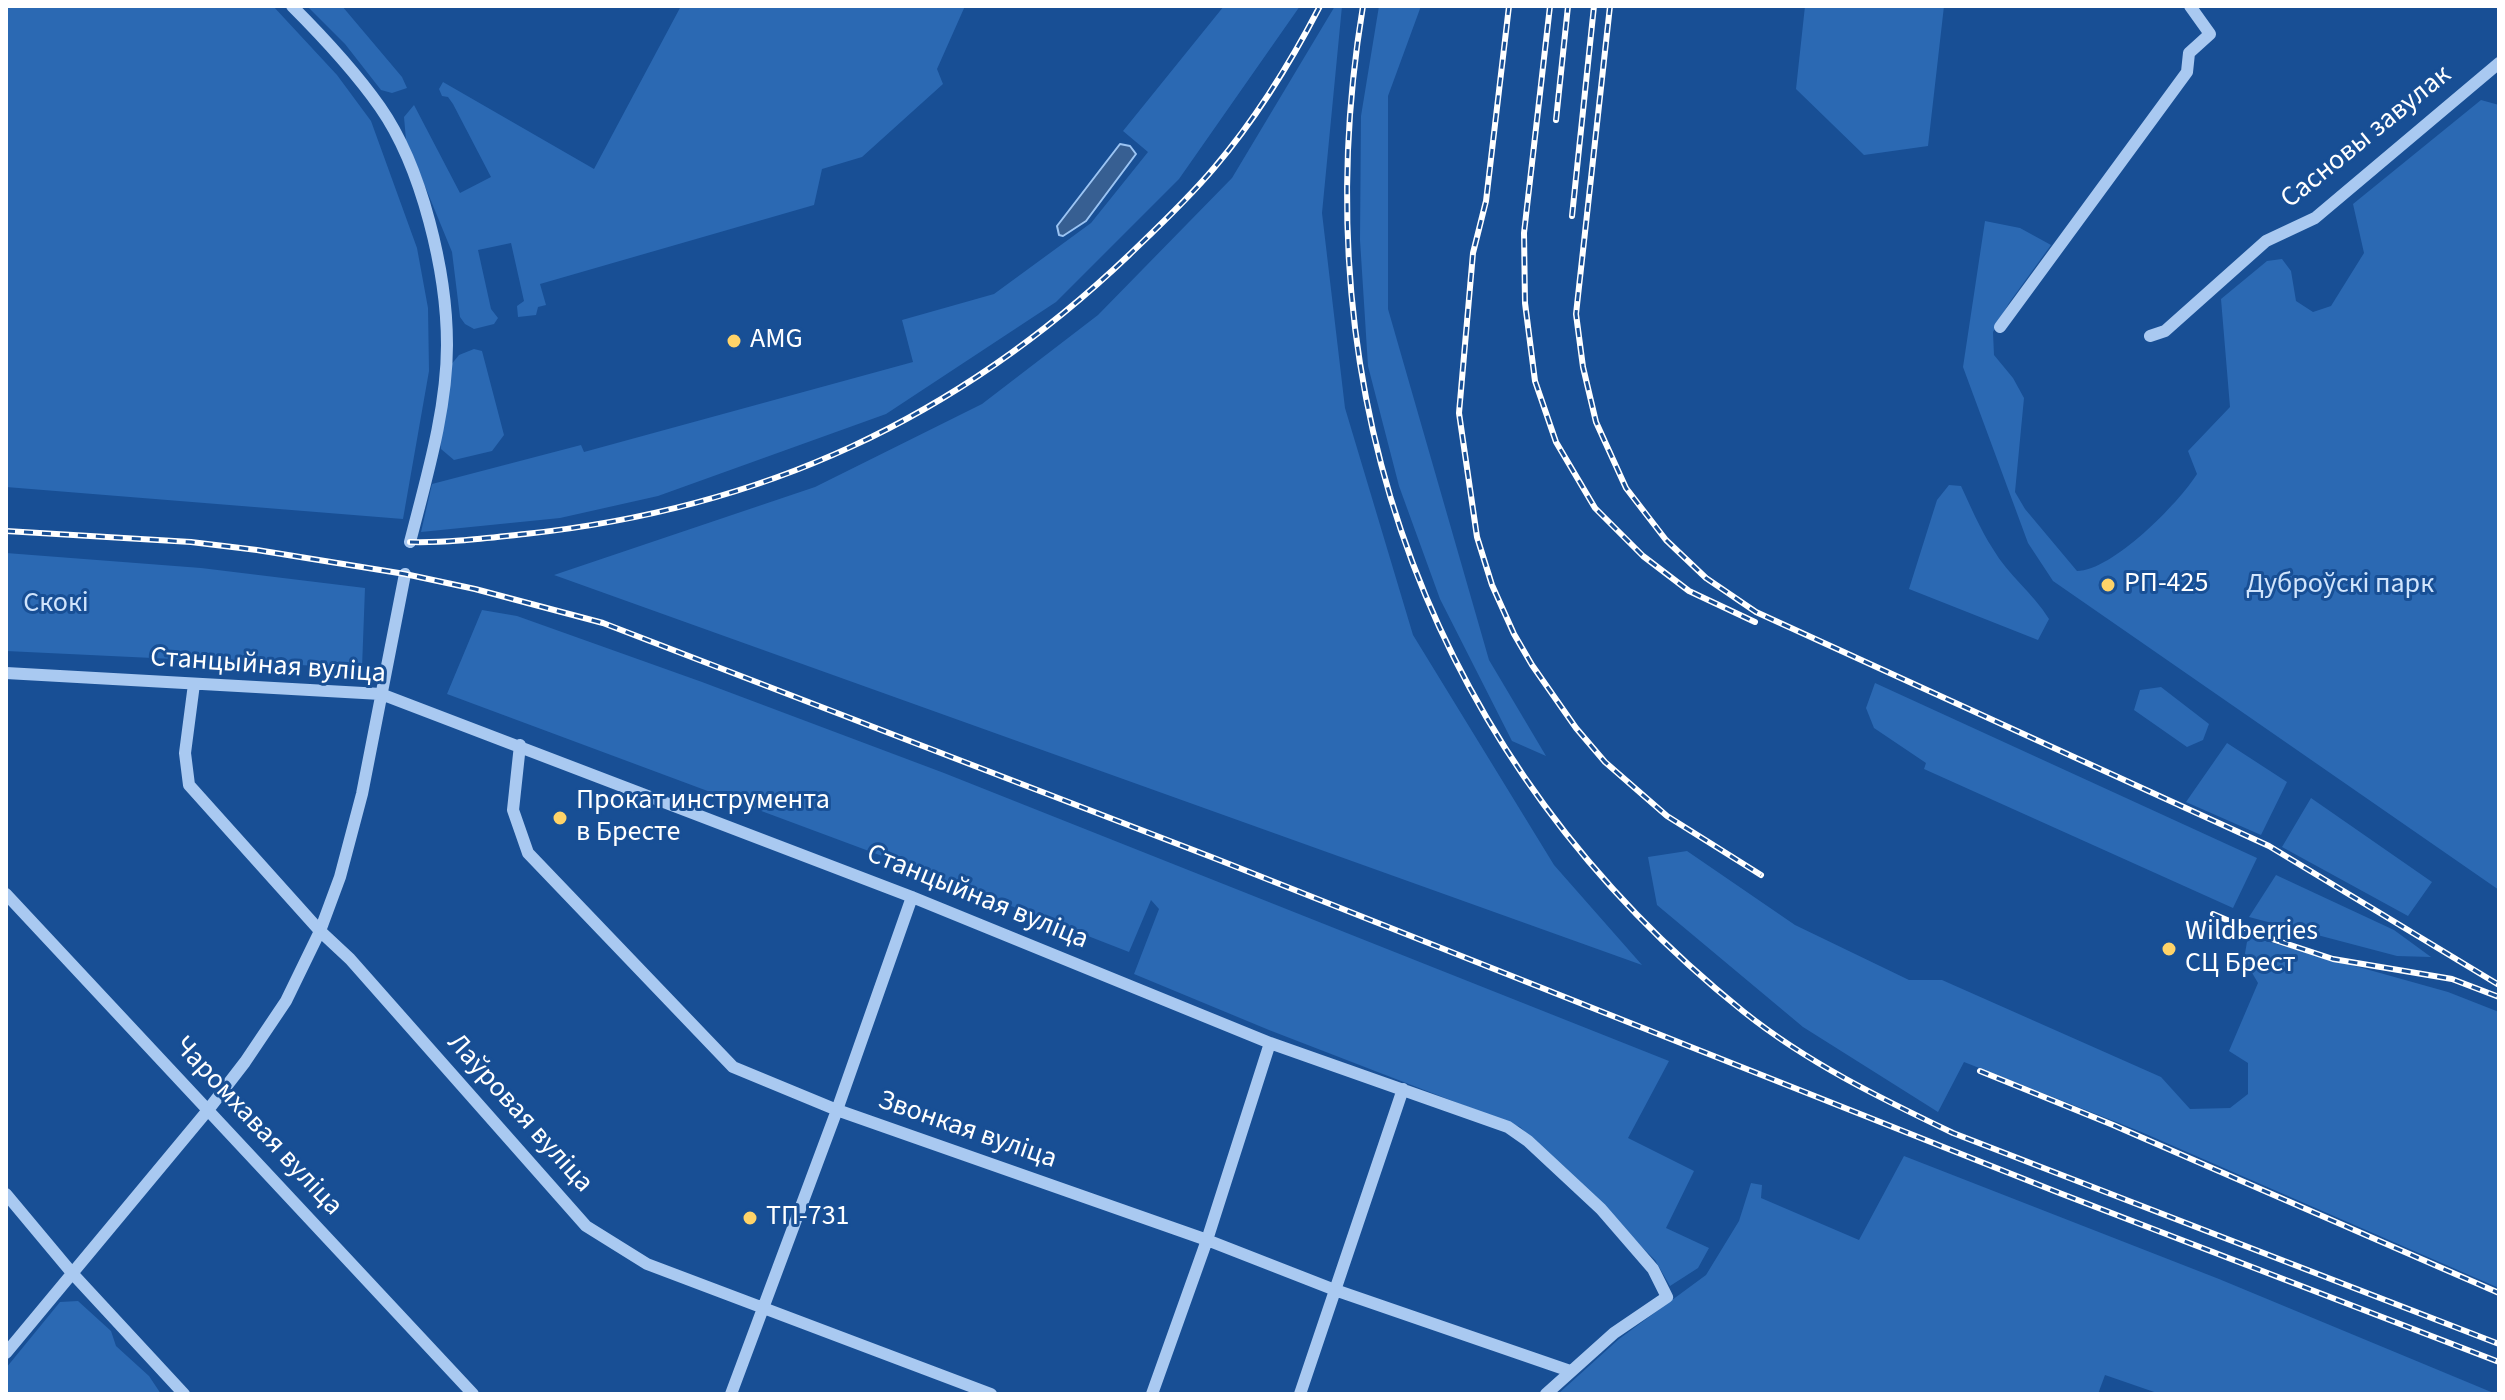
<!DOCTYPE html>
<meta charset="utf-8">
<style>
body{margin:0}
#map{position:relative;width:2505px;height:1400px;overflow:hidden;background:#184f95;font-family:"Source Sans 3",sans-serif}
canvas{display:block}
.frame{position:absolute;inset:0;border:8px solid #fff;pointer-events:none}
</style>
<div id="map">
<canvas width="2505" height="1400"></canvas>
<div class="frame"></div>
</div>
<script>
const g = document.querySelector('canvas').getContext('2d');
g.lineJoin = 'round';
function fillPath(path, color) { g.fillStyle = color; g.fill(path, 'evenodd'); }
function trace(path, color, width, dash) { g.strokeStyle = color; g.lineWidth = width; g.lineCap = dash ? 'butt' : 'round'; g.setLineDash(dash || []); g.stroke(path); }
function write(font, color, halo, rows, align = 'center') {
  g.font = font + ' "Source Sans 3",sans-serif'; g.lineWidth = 6; g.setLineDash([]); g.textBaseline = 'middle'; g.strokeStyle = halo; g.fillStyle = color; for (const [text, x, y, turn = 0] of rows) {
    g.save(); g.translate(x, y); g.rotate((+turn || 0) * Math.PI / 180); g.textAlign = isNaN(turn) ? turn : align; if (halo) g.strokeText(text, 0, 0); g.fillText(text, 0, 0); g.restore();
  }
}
const green = new Path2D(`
 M 6,6 L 273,6 L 337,75 L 371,121 L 417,248 L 428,308 L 429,371 L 403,519 L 6,487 Z
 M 307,6 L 342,6 L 402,77 L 407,88 L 392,93 L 381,90 L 345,44 Z
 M 681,6 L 965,6 L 937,69 L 943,84 L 862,157 L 822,169 L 814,205 L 540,284 L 546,305 L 538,307 L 536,315 L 518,317 L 517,306 L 524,301 L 511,243 L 478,250 L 491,309 L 498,318 L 494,324 L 474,329 L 465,324 L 460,317 L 452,252 L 406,140 L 404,117 L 414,105 L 460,193 L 491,177 L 453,104 L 448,97 L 442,96 L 439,89 L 443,82 L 594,169 Z
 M 1224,6 L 1300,6 L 1179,179 L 1056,302 L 886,414 L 658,496 L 560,518 L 421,532 L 432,484 L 581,445 L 584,452 L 913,362 L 902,320 L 994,294 L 1091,223 L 1148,152 L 1123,131 Z
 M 1335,6 L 1342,6 L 1322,213 L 1345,408 L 1413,635 L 1554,865 L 1642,965 L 554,575 L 815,487 L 982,404 L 1098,315 L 1232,178 Z
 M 1379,6 L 1421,6 L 1388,96 L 1388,309 L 1489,660 L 1546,756 L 1512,741 L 1440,599 L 1399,486 L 1368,366 L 1360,240 L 1361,116 Z
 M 1805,6 L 1944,6 L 1928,146 L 1864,155 L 1796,89 Z
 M 2481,100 L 2499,105 L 2499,890 L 2053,581 L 2028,543 L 1963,367 L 1985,221 L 2020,228 L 2051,245 L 2009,303 L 1993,332 L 1994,355 L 2013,378 L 2024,398 L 2015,492 L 2025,509 L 2077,571 C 2112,571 2179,503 2197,474 L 2188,451 L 2230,407 L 2221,299 L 2267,261 L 2282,259 L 2291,271 L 2296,301 L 2313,312 L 2331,306 L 2364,253 L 2353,204 Z
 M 474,349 L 482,351 L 504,435 L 492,451 L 454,460 L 441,449 L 440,440 L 450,366 L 459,355 Z
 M 1949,485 L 1961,486 C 1971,507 1980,529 1993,549 C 2008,575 2033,593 2049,619 L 2038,640 L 1909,589 L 1937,500 Z
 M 6,553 L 201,568 L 365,588 L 362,668 L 6,651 Z
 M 482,610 L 517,616 L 702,682 L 944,773 L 1669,1061 L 1628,1138 L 1694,1171 L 1666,1228 L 1709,1248 L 1698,1268 L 1670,1286 L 1655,1260 L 1520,1127 L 1269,1030 L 1134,974 L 1159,909 L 1151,900 L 1129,952 L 893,860 L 447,694 Z
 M 1875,683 L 2257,858 L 2233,908 L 1924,769 L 1926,763 L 1874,728 L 1866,708 Z
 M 2161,687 L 2209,724 L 2203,740 L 2187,747 L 2134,710 L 2140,690 Z
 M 2227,743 L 2287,782 L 2261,835 L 2186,802 Z
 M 2311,798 L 2432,882 L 2408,916 L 2282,847 Z
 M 1687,851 L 1795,925 L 1909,980 L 1942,980 L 2161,1077 L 2190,1109 L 2230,1108 L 2248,1094 L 2248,1063 L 2229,1051 L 2258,983 L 2244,959 L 2248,936 L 2448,992 L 2499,1012 L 2499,1288 L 2139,1131 L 1964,1062 L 1938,1112 L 1803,1027 L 1657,905 L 1648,857 Z
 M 2276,875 L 2394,930 L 2431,957 L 2397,956 L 2249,917 Z
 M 1904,1156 L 2219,1279 L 2496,1394 L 2160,1394 L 2105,1375 L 2098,1394 L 1558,1394 L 1619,1339 L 1706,1275 L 1739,1221 L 1751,1183 L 1762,1185 L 1761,1198 L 1859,1240 Z
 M 78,1301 L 111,1331 L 116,1346 L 149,1376 L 161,1394 L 6,1394 L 6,1368 L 60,1302 Z`);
const water = new Path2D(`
 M 1120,144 L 1130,146 L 1136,154 L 1086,221 L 1063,236 L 1059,235 L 1057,226 Z`);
const minor = new Path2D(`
 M 292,6 C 324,38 354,70 380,107 C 422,167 447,272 447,345 C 447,410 426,479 410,542
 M 2000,327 L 2187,72 L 2189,53 L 2210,34 L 2190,6
 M 2150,336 L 2165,331 L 2266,241 L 2315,218 L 2499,63
 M 6,673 L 381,694 L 912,897 L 1270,1043 L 1508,1127 L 1528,1141 L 1601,1209 L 1653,1269 L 1667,1297 L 1614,1333 L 1546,1394
 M 194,684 L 185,753 L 189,785 L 320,931 L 350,959 L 586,1226 L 647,1264 L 991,1394
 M 520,745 L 513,810 L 528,853 L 733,1067 L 837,1110 L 1207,1240 L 1335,1290 L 1570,1371
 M 6,894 L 473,1394
 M 6,1194 L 72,1273 L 184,1394
 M 6,1353 L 208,1110 L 245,1062 L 286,1001 L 320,931 L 340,877 L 362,794 L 405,574
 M 731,1394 L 837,1110 L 912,897
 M 1152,1394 L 1207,1240 L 1270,1043
 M 1300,1394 L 1403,1089`);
const rail = new Path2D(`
 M 1363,6 C 1298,398 1433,763 1744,1012 C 1808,1063 1880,1098 1953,1133 L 2499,1344
 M 1509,6 L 1486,201 L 1473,253 L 1459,413 L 1477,537 L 1492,585 L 1514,634 L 1532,665 L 1576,728 L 1605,762 L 1667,816 L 1761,875
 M 1550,6 L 1524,233 L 1525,303 L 1535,381 L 1556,442 L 1595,508 L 1643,556 L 1689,591 L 1755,622
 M 1610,6 L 1576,314 L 1583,367 L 1596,422 L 1626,488 L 1666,540 L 1706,578 L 1756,612 L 2269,846 L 2499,985
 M 1556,120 L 1568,6
 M 1572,216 L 1594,6
 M 6,531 L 191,542 L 257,550 L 405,574 L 475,589 L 603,623 L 1214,858 L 2062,1194 L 2499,1362
 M 410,542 C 449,543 487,538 525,534 C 762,509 957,419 1129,255 C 1158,227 1188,199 1214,168 C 1254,121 1292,60 1320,6
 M 2213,914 L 2269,938 L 2333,959 L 2452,979 L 2499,997
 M 1980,1071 L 2113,1125 L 2499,1293`);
const markers = [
 [734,341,8,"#ffd368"],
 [2108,585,8,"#ffd368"],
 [560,818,8,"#ffd368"],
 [2169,949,8,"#ffd368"],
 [750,1218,8,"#ffd368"]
];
const streetNames = [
 ["Сасновы завулак",2367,138,-39],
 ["Станцыйная вуліца",268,667,4],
 ["Станцыйная вуліца",977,898,22],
 ["Лаўровая вуліца",519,1114,48],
 ["Чаромхавая вуліца",257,1127,47],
 ["Звонкая вуліца",967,1131,19]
];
const poiNames = [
 ["AMG",750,341],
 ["РП-425",2124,585],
 ["Прокат инструмента",576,802],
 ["в Бресте",576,834],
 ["Wildberries",2185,933],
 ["СЦ Брест",2185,965],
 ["ТП-731",766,1218]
];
const parkNames = [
 ["Дуброўскі парк",2340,586],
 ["Скокі",56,605]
];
fillPath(green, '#2b69b3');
fillPath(water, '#375f92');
trace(water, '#9bc4f3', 2);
trace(minor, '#a9c9f1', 12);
trace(rail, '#fff', 6);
trace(rail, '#184f95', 3, [9]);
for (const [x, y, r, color] of markers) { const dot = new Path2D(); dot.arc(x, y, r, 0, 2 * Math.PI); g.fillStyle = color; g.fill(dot); trace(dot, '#184f95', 3); }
write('28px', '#fff', '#184f95', streetNames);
write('28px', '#fff', '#184f95', poiNames, 'left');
write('28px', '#d0e4fc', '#184f95', parkNames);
</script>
